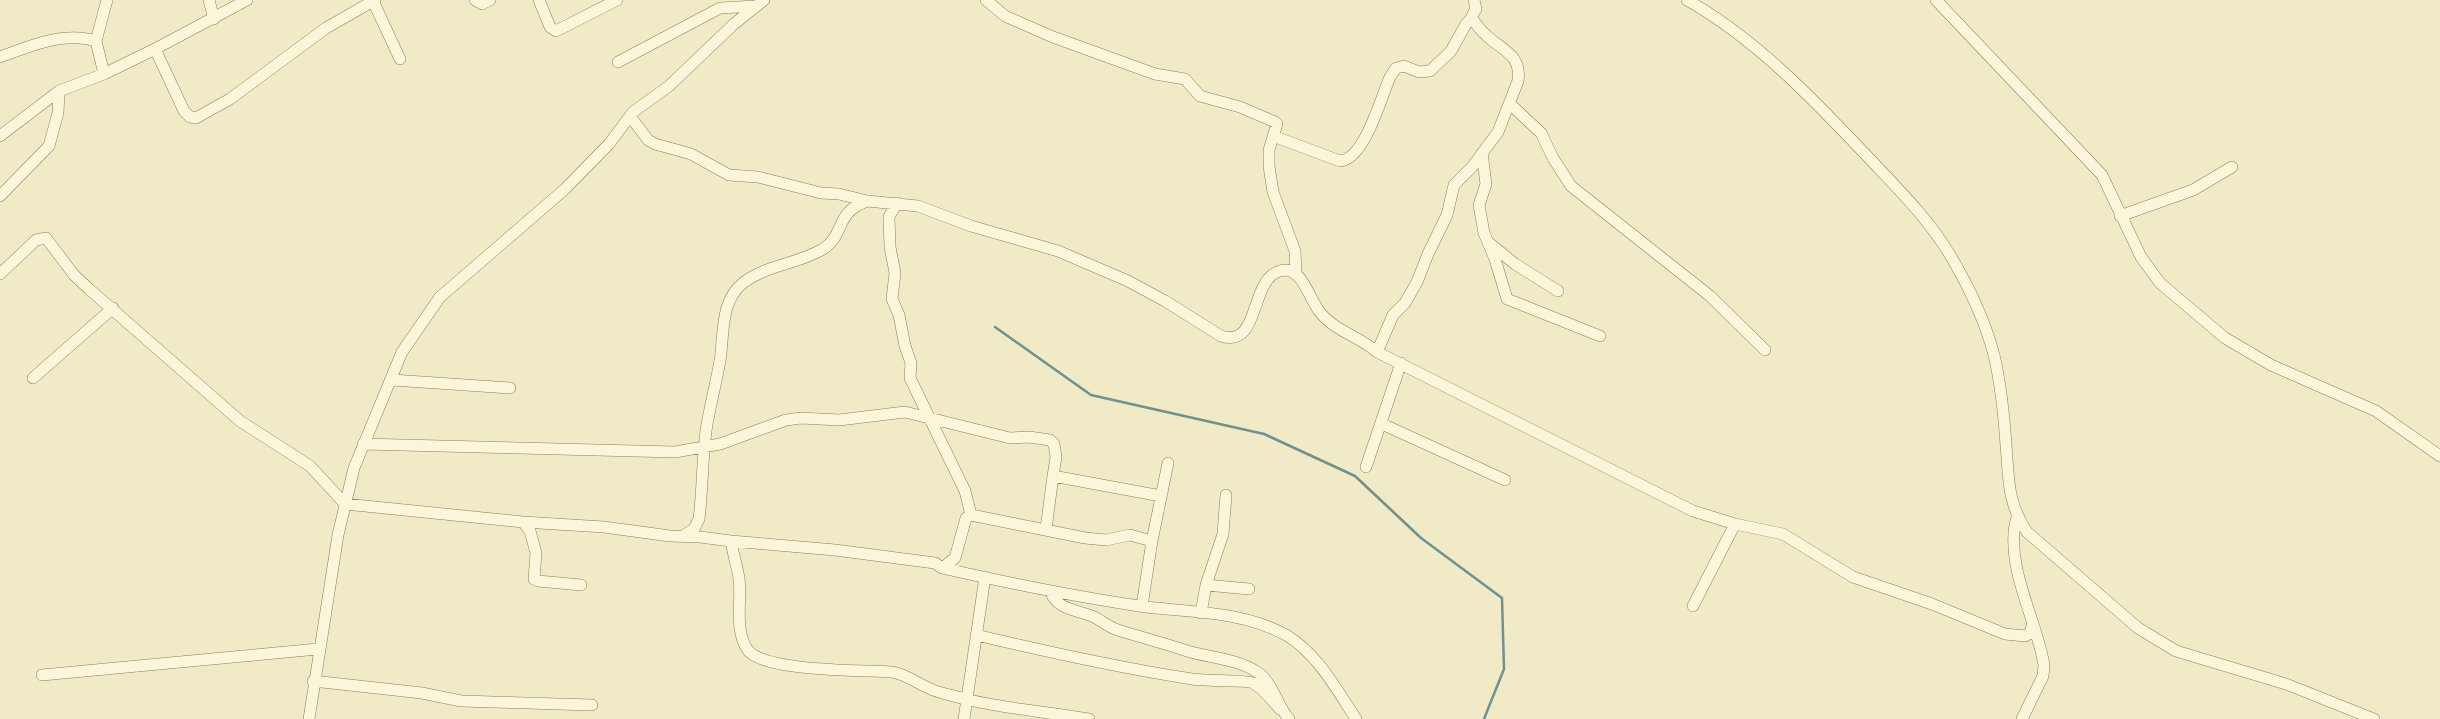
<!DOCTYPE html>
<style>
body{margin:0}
canvas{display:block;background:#f0ebc6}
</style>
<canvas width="2440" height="719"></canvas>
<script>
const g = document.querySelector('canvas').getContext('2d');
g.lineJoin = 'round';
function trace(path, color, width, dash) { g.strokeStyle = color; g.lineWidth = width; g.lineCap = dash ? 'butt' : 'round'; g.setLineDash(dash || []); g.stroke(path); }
const stream = new Path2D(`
 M 995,327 L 1091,395 L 1264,434 L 1355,476 L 1421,538 L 1502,598 L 1504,669 L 1484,719`);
const minor = new Path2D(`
 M 209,0 L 214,19
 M 475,0 L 482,4 L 490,0
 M 539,0 L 550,27 L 556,31 L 617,0
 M 986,0 L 1005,16 L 1053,37 L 1155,74 L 1185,79 L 1200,96 L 1240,107 L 1275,122 L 1277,124 L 1269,150 L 1269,166 L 1273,192 L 1295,251 L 1296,274
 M 1687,0 C 1756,39 1813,99 1867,156 C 1896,187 1928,218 1950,255 C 1968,285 1985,321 1994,355 C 2001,385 2004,415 2006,445 C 2009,479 2007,502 2027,532 L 2138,628 L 2176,651 L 2286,684 L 2374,719
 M 1936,0 L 2102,175 L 2141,257 L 2160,283 L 2225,338 L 2271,365 L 2376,411 L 2440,456
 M 373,1 L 400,59
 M 155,49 L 184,111 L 190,117 L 196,118 L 230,99 L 326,28 L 375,0
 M 0,57 C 30,46 64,31 96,41
 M 618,62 L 720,8 L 756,6
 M 104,74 L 96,41 L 107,0
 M 1510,104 L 1541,133 L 1553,158 L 1571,186 L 1710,296 L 1765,350
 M 630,116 L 648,140 L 655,144 L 691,154 L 729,175 L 758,177 L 821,193 L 839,194 L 867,201 L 918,206 L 971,226 L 1058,251 L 1128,281 L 1165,301 L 1221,336 C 1261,349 1249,279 1280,271 C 1301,264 1309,298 1319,311 C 1334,331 1359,336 1377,352 L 1693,511 L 1735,524 L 1783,534 L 1853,577 L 1932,604 L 2005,634 L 2025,636 L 2030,633 L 2033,623
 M 0,136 L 59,91 L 104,74 L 155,49 L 247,0
 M 1273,136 L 1340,161 C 1365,159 1381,97 1390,77 L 1396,68 L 1404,66 L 1419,72 L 1430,71 L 1451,51 L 1466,24 L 1472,18
 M 1482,153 L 1486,184 L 1479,205 L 1484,233 L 1495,259 L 1507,299 L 1600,336
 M 0,196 L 49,146 L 58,113 L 59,91
 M 897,203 L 889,217 L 890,247 L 895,273 L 892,299 L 899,315 L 905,346 L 911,363 L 910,378 L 965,491 L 971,515
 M 2120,216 L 2193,190 L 2232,167
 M 1488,242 L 1515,264 L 1558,291
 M 0,274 L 36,240 L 46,238 L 74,275 L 89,289 L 240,421 L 310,466 L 345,504 L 523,522 L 604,527 L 670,536 L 700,537 L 731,541 L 835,550 L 935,563 L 942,568 C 1008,583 1073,596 1139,606 C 1189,613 1241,610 1286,635 C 1317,653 1337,690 1356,719
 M 1377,352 L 1393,315 L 1405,303 L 1417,282 L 1428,254 L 1447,215 L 1454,185 L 1472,167 L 1498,132 L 1518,81 C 1522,54 1501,50 1486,35 C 1481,31 1477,25 1473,20 L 1472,16 L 1476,9 L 1474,0
 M 33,378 L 113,308
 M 392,380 L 510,388
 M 1382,424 L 1505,480
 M 363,444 L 675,452 L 720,444 L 786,420 L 801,418 L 839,420 L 905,412 L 1010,438 L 1029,437 L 1050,440 L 1054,444 L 1056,457 L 1053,476 L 1161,496
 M 1366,467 L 1401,363
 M 2017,517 C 2003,563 2037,620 2044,665 L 2043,676 L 2022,719
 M 523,522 L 530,531 L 536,553 L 534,579 L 538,581 L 581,585
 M 1046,529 L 1053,476
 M 683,536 L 694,529 L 699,519 C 703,487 702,455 707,424 C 711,403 716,382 720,361 C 724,335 720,301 743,283 C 766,265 798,264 823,249 C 846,234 834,213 867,201
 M 731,541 C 733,554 737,566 739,578 C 742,601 734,628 747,649 C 761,672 864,670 891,672 C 905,673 919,685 933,690 C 943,694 955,696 965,699 C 1006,709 1049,712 1089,719
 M 942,568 L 955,558 L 966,518 L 971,515 L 1085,538 L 1106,540 L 1130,535 L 1152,541
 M 1206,585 L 1249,589
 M 1051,592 C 1056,609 1077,610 1092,616 C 1101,620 1108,627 1118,630 C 1140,637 1163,643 1184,650 C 1209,658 1235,658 1257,672 C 1273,682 1277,706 1289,719
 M 1142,606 L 1152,541 L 1168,463
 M 1693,606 L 1735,524
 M 1201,613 L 1206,585 L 1223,534 L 1226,495
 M 976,635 C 1048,652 1120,668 1192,679 C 1204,681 1248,680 1253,683 C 1263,688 1272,701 1280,709
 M 42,675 L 318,649
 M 313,681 L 422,693 L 461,701 L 592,705
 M 309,719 L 338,535 L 354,468 L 402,352 L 440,297 L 565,189 L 609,144 L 633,112 L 669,86 L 734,24 L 764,0
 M 964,719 L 985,577`);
trace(stream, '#6e9290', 2.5);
trace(minor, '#8c7e5b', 12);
trace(minor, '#faf6da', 11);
</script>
